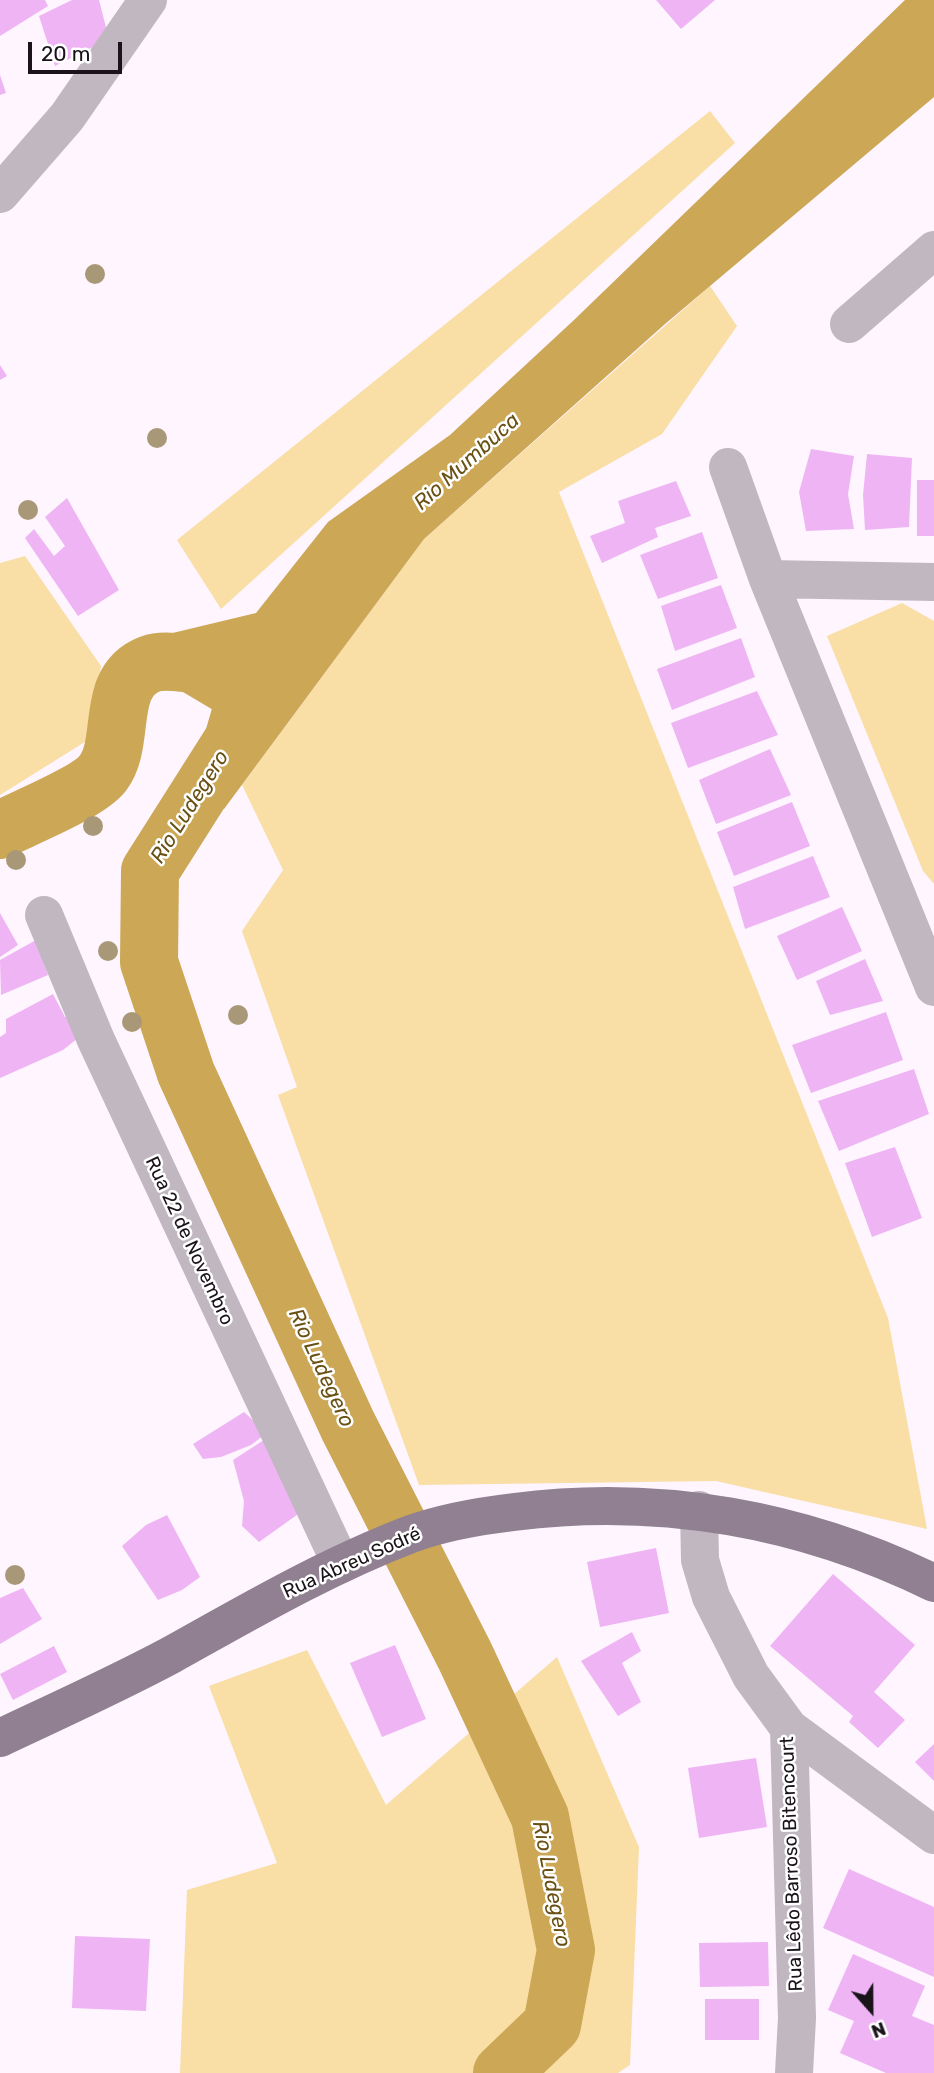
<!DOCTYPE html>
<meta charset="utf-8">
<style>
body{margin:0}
#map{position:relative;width:934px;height:2073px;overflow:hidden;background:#fef5fe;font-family:Rubik,sans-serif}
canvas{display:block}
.north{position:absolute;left:836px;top:1975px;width:70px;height:70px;-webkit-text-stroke:5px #fff;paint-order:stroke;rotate:159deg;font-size:19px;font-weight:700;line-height:28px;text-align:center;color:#1a131a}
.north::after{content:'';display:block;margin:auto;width:24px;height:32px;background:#1a131a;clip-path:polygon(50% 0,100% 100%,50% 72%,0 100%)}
.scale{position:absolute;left:28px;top:42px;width:94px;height:32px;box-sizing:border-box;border:4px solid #1a131a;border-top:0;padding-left:9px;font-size:21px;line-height:24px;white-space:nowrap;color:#1a131a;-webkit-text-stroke:5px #fff;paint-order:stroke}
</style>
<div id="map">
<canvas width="934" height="2073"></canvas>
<div class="north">N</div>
<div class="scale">20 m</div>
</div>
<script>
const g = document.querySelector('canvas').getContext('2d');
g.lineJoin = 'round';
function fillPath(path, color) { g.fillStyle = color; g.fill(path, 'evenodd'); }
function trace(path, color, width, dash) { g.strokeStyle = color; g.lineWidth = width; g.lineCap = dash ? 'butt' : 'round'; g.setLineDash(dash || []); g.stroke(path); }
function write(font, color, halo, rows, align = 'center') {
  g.font = font + ' Rubik,sans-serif'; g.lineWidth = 5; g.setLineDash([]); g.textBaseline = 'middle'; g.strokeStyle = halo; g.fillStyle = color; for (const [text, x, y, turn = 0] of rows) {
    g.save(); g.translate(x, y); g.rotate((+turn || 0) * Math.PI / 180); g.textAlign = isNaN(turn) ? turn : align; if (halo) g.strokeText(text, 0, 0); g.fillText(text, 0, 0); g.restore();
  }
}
const green = new Path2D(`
 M 710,111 L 735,143 L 221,609 L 177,540 Z
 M 710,286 L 737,326 L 662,434 L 559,492 L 888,1318 L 927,1529 L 716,1481 L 419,1485 L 278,1095 L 297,1087 L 242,931 L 283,870 L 242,785 L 424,539 Z
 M 25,556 L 101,666 L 88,740 L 0,795 L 0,563 Z
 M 902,603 L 934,621 L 934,884 L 923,871 L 827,636 Z
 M 307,1650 L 386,1805 L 557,1657 L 639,1847 L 630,2065 L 618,2073 L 180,2073 L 187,1890 L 277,1863 L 209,1686 Z`);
const water = new Path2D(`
 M 905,0 L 934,0 L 934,97 L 665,324 L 424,539 L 224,809 L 200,768 L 215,711 L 166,682 L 135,642 L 256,613 L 328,522 L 450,435 L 574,320 Z`);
const river = new Path2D(`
 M 242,709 L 233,740 L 150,871 L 149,962 L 186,1073 L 348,1426 L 465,1656 L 540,1817 L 566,1950 L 552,2025 L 502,2073
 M 0,830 C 24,818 89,792 103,773 C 127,741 104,682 150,664 C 167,658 186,665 203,664 C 212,664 221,661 230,659`);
const building = new Path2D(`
 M 0,0 L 45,0 L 48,6 L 0,36 Z
 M 72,0 L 99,0 L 109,39 L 55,66 L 39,16 Z
 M 656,0 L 715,0 L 681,29 Z
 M 0,75 L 6,93 L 0,95 Z
 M 0,365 L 7,376 L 0,380 Z
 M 811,449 L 854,456 L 848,494 L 854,529 L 806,531 L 799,492 Z
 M 867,454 L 912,458 L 909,527 L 865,530 L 863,495 Z
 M 917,480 L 934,480 L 934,536 L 917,536 Z
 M 676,481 L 691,516 L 655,528 L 658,537 L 602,563 L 590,536 L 625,523 L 618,501 Z
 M 67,498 L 119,590 L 78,616 L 25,538 L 34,529 L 54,556 L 65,546 L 45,517 Z
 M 702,532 L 718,578 L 658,599 L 640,555 Z
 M 721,585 L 737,628 L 675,651 L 661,606 Z
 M 741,638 L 755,677 L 672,710 L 657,669 Z
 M 757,691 L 778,735 L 688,768 L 671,723 Z
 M 770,749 L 791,795 L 716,824 L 699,780 Z
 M 792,802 L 810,846 L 734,876 L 717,832 Z
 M 813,856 L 830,897 L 745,929 L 733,887 Z
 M 842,907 L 862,951 L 797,980 L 777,936 Z
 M 0,913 L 18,945 L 0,957 Z
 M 36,940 L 48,975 L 1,995 L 0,960 Z
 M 865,959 L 883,1001 L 830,1015 L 816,981 Z
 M 53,994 L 65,1017 L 80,1012 L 88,1030 L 63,1050 L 0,1078 L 0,1037 L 6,1033 L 6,1019 Z
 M 886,1012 L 903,1060 L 811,1093 L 792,1045 Z
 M 914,1069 L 929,1114 L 839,1151 L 818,1101 Z
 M 895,1147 L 922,1218 L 872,1237 L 845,1163 Z
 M 244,1412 L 267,1433 L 251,1445 L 221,1457 L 203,1459 L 193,1444 Z
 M 267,1438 L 308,1507 L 259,1542 L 242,1526 L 244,1501 L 233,1460 Z
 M 167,1515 L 200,1577 L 182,1590 L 158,1600 L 122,1546 L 146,1525 Z
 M 656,1548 L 669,1613 L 600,1627 L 587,1562 Z
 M 833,1574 L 915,1645 L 874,1692 L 905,1720 L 878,1748 L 849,1722 L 853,1716 L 770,1646 Z
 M 23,1588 L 42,1619 L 0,1644 L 0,1598 Z
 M 632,1632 L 641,1651 L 622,1663 L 641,1702 L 618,1716 L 581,1661 Z
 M 395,1645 L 426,1719 L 382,1737 L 350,1663 Z
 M 54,1646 L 67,1672 L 13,1700 L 0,1674 Z
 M 934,1744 L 934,1781 L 915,1762 Z
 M 756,1758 L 767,1827 L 699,1838 L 688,1768 Z
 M 849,1869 L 934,1907 L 934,1977 L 823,1928 Z
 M 75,1936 L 150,1939 L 146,2011 L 72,2008 Z
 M 768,1942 L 769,1986 L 700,1987 L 699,1943 Z
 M 853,1954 L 925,1986 L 912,2016 L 934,2025 L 934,2073 L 886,2073 L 840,2053 L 854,2021 L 828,2010 Z
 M 705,1999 L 759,1999 L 759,2040 L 705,2040 Z`);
const minor = new Path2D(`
 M 0,194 L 67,117 L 148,0
 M 849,324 L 934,250
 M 728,467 L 768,579 L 934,987
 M 768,579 L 934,582
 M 44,915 L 96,1040 L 341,1564
 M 699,1510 L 700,1560 L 711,1597 L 751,1676 L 789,1728 L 797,2018 L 794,2073
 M 789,1728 L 934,1835`);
const major = new Path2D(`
 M 0,1738 C 57,1711 115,1685 171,1655 C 250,1611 327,1566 411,1534 C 444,1522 480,1516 514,1512 C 660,1493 803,1519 934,1583`);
const trees = [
 [95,274],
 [157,438],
 [28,510],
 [93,826],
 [16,860],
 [108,951],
 [238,1015],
 [132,1022],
 [15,1575]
];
const streetNames = [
 ["Rua 22 de Novembro",189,1241,65],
 ["Rua Abreu Sodré",352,1563,-24],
 ["Rua Lêdo Barroso Bitencourt",792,1864,-92]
];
const waterNames = [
 ["Rio Mumbuca",467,462,-42],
 ["Rio Ludegero",190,807,-58],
 ["Rio Ludegero",321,1368,65],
 ["Rio Ludegero",551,1884,79]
];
fillPath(green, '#f9dea5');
fillPath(water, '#cba756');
trace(river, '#cba756', 58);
fillPath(building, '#efb4f4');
trace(minor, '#c0b7c0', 38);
trace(major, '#908091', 38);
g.fillStyle = '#a99878';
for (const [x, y] of trees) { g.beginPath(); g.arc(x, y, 10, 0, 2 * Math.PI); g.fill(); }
write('19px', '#1a131a', '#fff', streetNames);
write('italic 21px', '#6a5113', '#fff', waterNames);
</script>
